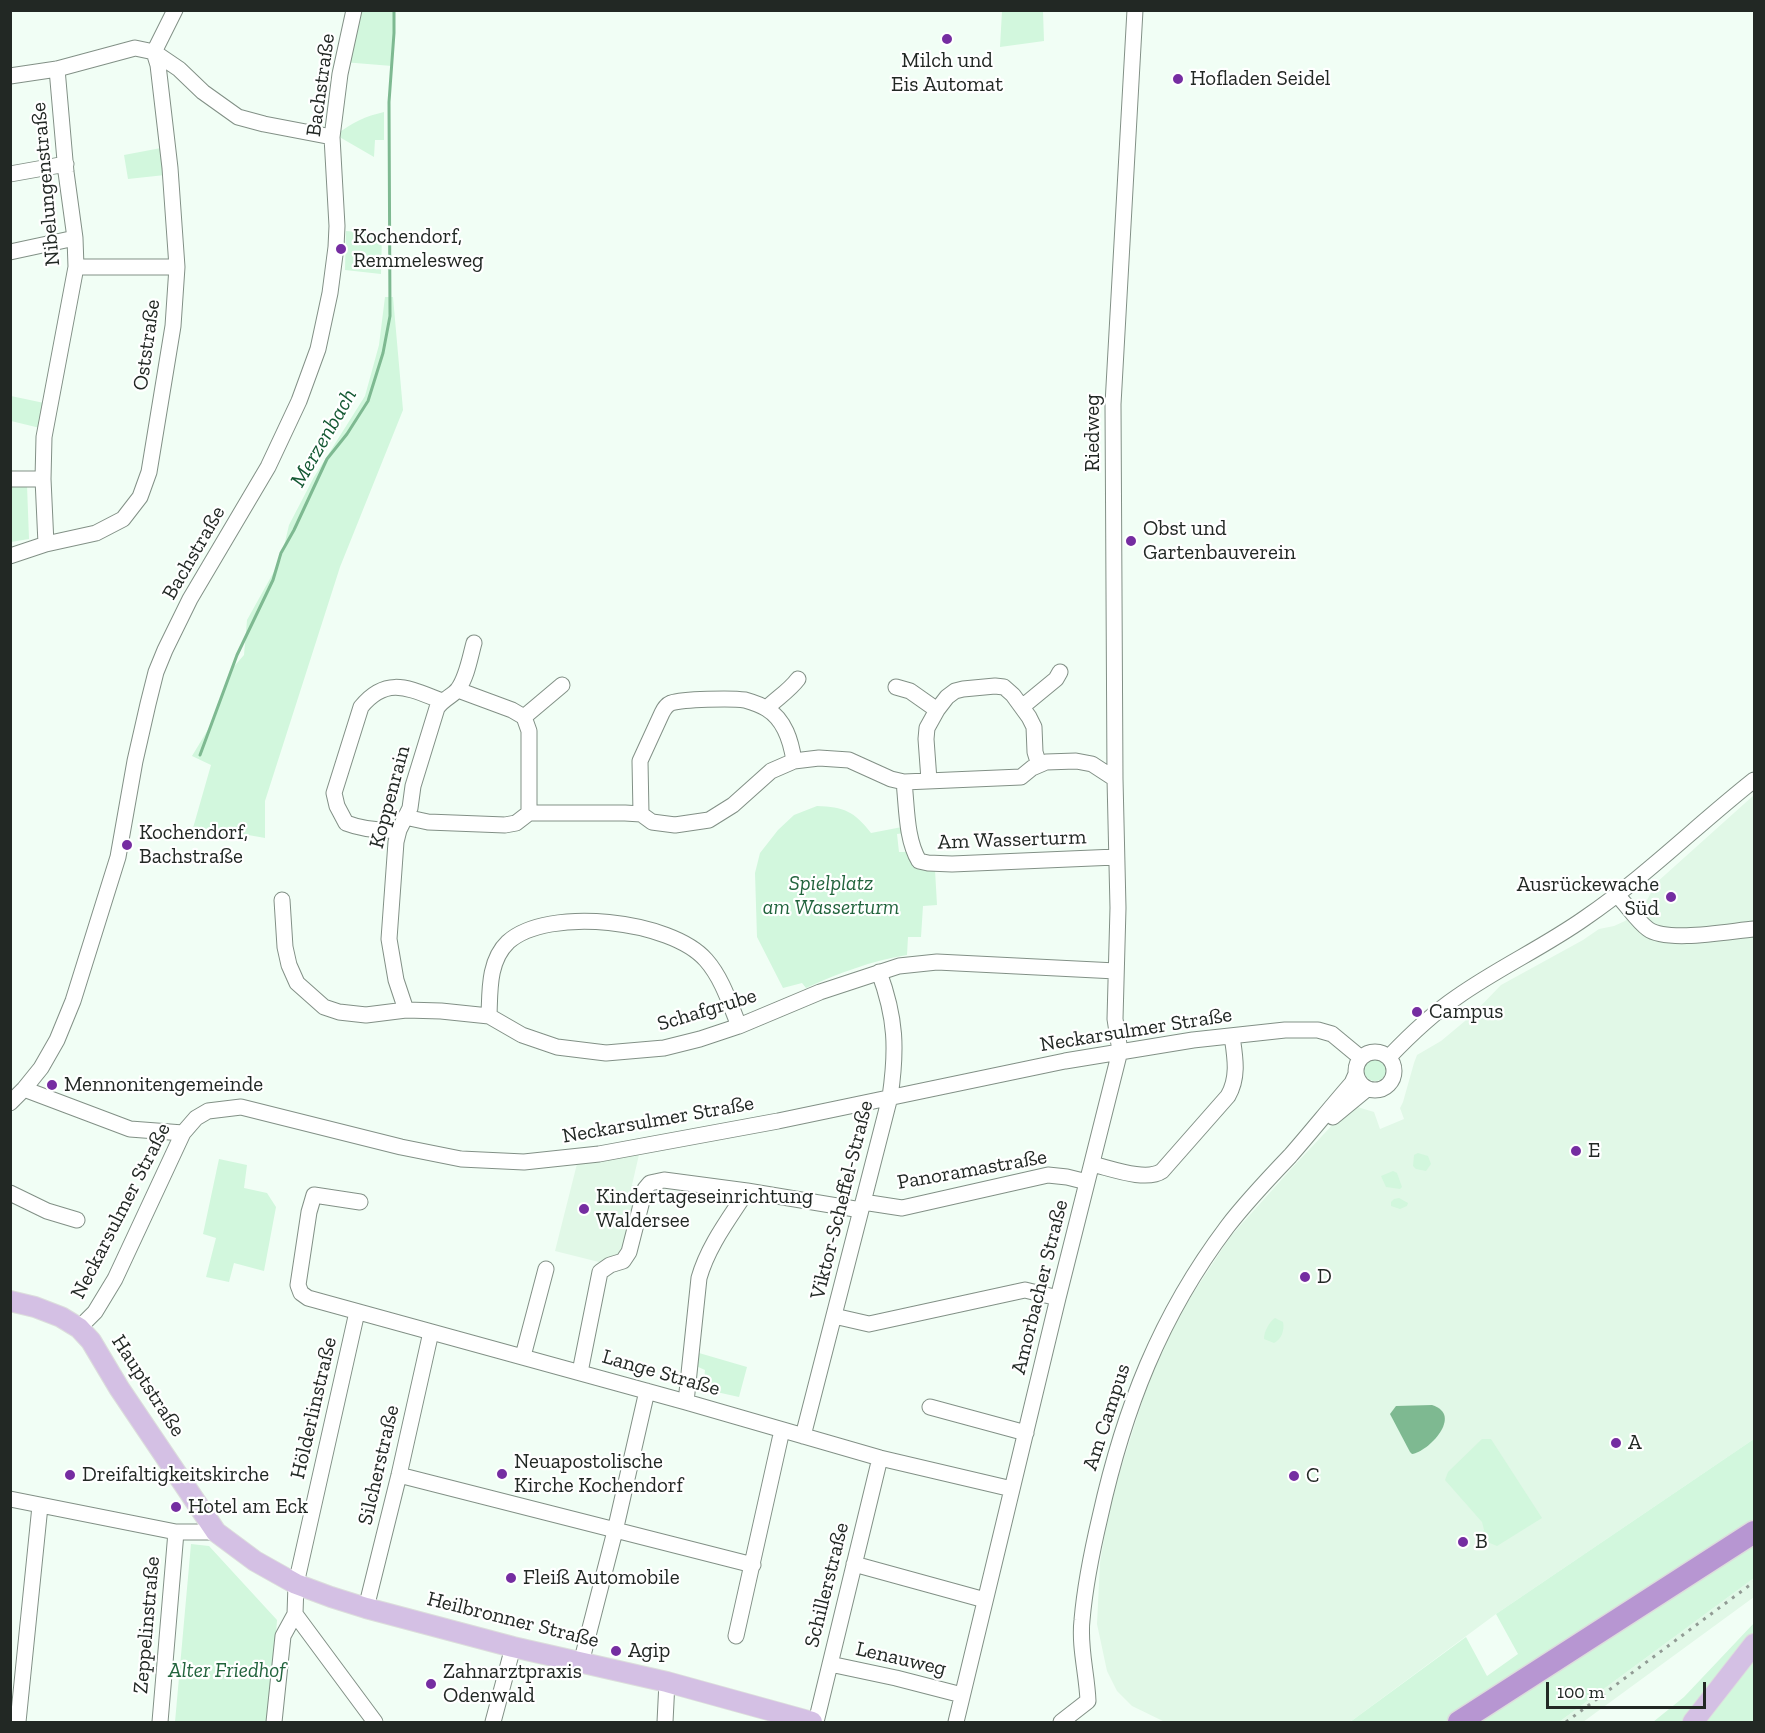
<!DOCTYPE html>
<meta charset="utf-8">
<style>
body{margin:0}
#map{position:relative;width:1765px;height:1733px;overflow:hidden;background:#f1fef5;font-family:"Zilla Slab",serif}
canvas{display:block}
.frame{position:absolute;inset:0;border:12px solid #222824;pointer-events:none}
.scale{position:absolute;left:1546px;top:1682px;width:160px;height:27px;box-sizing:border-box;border:3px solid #222824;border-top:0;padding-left:8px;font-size:18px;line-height:21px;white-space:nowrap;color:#222824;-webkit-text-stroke:4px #fff;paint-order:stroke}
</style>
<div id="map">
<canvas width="1765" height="1733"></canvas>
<div class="frame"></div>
<div class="scale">100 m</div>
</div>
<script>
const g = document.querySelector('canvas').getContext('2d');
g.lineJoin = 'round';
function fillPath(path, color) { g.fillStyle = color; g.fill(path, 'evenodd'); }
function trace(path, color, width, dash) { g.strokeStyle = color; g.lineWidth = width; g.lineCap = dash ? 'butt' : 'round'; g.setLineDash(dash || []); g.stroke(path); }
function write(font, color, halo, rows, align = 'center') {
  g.font = font + ' "Zilla Slab",serif'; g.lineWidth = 4.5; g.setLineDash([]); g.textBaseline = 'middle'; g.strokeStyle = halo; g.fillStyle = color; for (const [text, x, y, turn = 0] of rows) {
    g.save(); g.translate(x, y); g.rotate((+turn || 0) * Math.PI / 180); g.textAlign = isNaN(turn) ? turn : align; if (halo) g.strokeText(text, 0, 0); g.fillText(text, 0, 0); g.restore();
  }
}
const built = new Path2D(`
 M 1754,795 L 1754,1439 L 1496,1614 L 1350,1722 L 1165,1722 L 1132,1706 L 1117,1691 L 1107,1671 L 1097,1624 L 1100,1563 L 1110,1503 L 1152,1370 L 1173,1324 L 1230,1237 L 1292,1168 L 1351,1105 L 1374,1112 L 1380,1129 L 1404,1119 L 1400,1108 L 1403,1102 L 1414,1063 L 1417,1055 L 1441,1041 L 1471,1016 L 1501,985 L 1583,940 L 1599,929 L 1614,926 L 1625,921 L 1645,904 L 1656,883 Z
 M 641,1146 L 632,1185 L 640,1187 L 619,1262 L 611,1265 L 555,1251 L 579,1156 Z
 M 1754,1578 L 1754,1597 L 1583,1722 L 1559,1722 Z`);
const green = new Path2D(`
 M 353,11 L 394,11 L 394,33 L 392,66 L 343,62 Z
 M 1002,11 L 1043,11 L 1044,41 L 1000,47 Z
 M 384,112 L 384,140 L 375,140 L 374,157 L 336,135 C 351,123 366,116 384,112 Z
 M 161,148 L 165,175 L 128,179 L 124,155 Z
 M 346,231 L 382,234 L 381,274 L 345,270 Z
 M 385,297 L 393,297 L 403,410 L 340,567 L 265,801 L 265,838 L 226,831 L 223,838 L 193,828 L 211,765 L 192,756 L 215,718 L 230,671 L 244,655 L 247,620 L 281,559 L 289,525 L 314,477 L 365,396 L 379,345 Z
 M 11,396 L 44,403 L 40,428 L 11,421 Z
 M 10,485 L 27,485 L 29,539 L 11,542 Z
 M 817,806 C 844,807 854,811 871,833 L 902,827 L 904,833 L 897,834 L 899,852 L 906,852 L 911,859 L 935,870 L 937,905 L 923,906 L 921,937 L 908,937 L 907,955 C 871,961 839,973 806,988 L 802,983 L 783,988 L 757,937 L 755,873 L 760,853 L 778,830 L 794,815 Z
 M1364 1070a11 11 0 1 1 22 0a11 11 0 1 1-22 0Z
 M 1418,1153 L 1428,1156 L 1431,1164 L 1426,1171 L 1416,1169 L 1413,1166 L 1414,1155 Z
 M 219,1159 L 247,1165 L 244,1188 L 267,1193 L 276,1207 L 264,1271 L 234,1263 L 229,1282 L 206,1277 L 216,1238 L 203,1234 Z
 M 1393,1171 L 1397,1173 L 1402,1187 L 1400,1189 L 1386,1187 L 1381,1176 Z
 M 1399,1198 L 1408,1203 L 1407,1206 L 1400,1209 L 1391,1206 L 1391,1202 L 1394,1199 Z
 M 1275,1318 L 1283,1322 C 1285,1330 1281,1340 1274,1343 L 1264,1339 C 1264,1332 1269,1322 1275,1318 Z
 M 699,1353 L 747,1367 L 739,1397 L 703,1389 L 705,1370 L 696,1366 Z
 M 1482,1439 L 1491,1439 L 1542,1518 L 1497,1546 L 1480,1539 L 1484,1530 L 1482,1522 L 1445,1480 L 1448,1472 Z
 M 1754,1439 L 1754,1578 L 1559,1722 L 1350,1722 L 1466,1637 L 1487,1676 L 1518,1654 L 1496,1614 Z
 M 191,1544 L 209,1546 L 277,1620 L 270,1722 L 175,1722 Z
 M 1754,1623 L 1754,1722 L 1653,1722 L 1684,1697 Z`);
const water = new Path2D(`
 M 1432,1405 C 1464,1415 1428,1452 1412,1454 L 1410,1452 L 1390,1414 L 1396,1406 Z`);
const stream = new Path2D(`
 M 200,755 L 237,655 L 273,580 L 281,553 L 294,530 L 327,459 L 347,434 L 368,401 L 383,353 L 390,316 L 389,102 L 394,33 L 394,10`);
const minor = new Path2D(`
 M 10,76 L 57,69 L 135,48 L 154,52 L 179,69 L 203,92 L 238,117 L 264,124 L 332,137
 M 10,174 L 66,164
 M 10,252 L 75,238
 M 76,267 L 177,267
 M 10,479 L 43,479
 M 46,544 L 43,479 L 44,437 L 76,267 L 75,238 L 66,172 L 57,69
 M 10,556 L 46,544 L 96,533 L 123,519 L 140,497 L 149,472 L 173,326 L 177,267 L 170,168 L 158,65 L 154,52 L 175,10
 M 896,687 L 910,691 L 937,710
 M 458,690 L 512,710 L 524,717 L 529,731 L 529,813
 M 1022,707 L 1056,679 L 1060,672
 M 767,708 C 777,698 789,691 798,679
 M 524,717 L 562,685
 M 929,780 L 926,739 L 927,728 L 937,710 L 947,697 L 955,691 L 963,689 L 995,686 L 1004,687 L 1013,695 L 1029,717 L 1034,727 L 1035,752 L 1039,765
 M 904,782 C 907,808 906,839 919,861 L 928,863 L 952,864 L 1116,857
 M 641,814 L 640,761 L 662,713 C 664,709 666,705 671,703 C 683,699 732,698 745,700 C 752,702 761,705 767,709 C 785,720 791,741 794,761
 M 405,817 L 428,822 L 505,825 L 516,823 L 529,813 L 625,813 L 641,814 L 652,822 L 675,825 L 709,820 L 733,805 L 771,771 L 794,761 L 819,758 L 849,760 L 891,779 L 904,782 L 1021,777 L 1032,768 L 1046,762 L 1076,761 L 1092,764 L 1115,779
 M 399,830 C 380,831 364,830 346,823 L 337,806 L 334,793 L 361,707 C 387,675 410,689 442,701
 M 1617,895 C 1627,905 1637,921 1648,929 C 1667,943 1730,931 1754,929
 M 282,900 L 285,947 L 289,965 L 297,983 L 324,1007 L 339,1012 L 366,1015 L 406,1010 L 441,1011 L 489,1016 L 522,1035 L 557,1047 L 606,1053 L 664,1048 L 700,1039 L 739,1026 L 820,992 L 899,966 L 937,962 L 1116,971
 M 406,1010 L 396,980 L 389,939 L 396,842 L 399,830 L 410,808 L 413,786 L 437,708 C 444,698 453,696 458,689 C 467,677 470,657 474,643
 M 489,1016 C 490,992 488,961 508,942 C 548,906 671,920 706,960 C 722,978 730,1004 739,1026
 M1356 1071a19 19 0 1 1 38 0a19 19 0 1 1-38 0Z
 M 1389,1057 C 1410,1035 1432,1014 1457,997 C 1498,968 1544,947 1585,918 C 1645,877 1697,825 1754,780
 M 24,1089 L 130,1129 L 183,1133
 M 10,1103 L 24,1089 L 41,1068 L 57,1040 L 73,1001 L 118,857 L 135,761 L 148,704 L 156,672 L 165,650 L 190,599 L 268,467 L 299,401 L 318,349 L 330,293 L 336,247 L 337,226 L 332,137 L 340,74 L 354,10
 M 1333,1117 L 1367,1089
 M 1092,1164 C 1110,1168 1146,1182 1162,1171 L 1228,1096 C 1239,1077 1235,1057 1232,1036
 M 10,1193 L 47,1211 L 77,1220
 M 360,1202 L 314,1195 L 309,1212 L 298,1285 L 301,1293 L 308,1298 L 686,1402 L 880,1458 L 1012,1489
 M 863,1202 L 902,1208 L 1048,1175 L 1067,1177 L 1087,1182
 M 357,1312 L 296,1584 L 295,1614 L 375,1722
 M 834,1316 L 869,1324 L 1025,1290 L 1058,1298
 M 79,1328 L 95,1312 L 115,1279 L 183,1133 L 196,1118 L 208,1111 L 241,1107 L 401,1147 L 461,1159 L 524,1162 L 599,1154 L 778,1121 L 1065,1061 L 1193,1040 L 1285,1030 L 1318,1030 L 1332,1034 L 1361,1058
 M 523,1356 L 546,1269
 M 580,1372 L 600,1272 L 610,1265 L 623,1261 L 629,1252 L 645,1189 L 650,1183 L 664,1180 L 747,1191 L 861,1210
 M 686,1402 L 699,1278 C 708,1246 729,1219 747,1191
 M 930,1407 L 1026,1433
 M 803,1436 L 890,1097 C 897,1049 896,1018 879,972
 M 399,1475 L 753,1565
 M 10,1499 L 176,1532 L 216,1532
 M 854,1564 L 985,1600
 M 366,1608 L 399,1475 L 431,1332
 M 736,1636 L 782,1430
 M 581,1663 L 615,1531 L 647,1391
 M 830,1664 L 896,1678 L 962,1695
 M 18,1722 L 40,1506
 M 160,1722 L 176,1532
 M 274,1722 L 283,1636 L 295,1614
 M 493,1722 L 513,1647
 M 665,1722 L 667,1682
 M 816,1722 L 880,1458
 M 956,1722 L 1058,1298 L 1120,1051 L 1115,1019 L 1118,908 L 1115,779 L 1113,404 L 1135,10
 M 1061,1722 L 1088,1701 C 1087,1674 1079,1647 1082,1620 C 1085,1585 1092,1551 1100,1517 C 1124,1409 1160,1316 1227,1227 C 1246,1202 1268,1179 1290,1156 C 1311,1132 1331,1107 1352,1083 L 1356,1074`);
const major = new Path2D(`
 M 10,1301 L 35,1307 L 61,1317 L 79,1328 L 91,1341 L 119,1388 L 216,1532 L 255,1561 L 296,1584 L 331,1597 L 366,1608 L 513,1647 L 667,1682 L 812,1722
 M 1693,1722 L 1754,1644`);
const highway = new Path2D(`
 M 1459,1722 L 1754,1532`);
const rail = new Path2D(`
 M 1566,1722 L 1754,1582`);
const markers = [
 [947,39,6,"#752da1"],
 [1178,79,6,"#752da1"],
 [341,249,6,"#752da1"],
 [1131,541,6,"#752da1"],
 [127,845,6,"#752da1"],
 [1671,897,6,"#752da1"],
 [1417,1012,6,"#752da1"],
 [52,1085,6,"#752da1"],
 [1576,1151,6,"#752da1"],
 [584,1209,6,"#752da1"],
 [1305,1277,6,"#752da1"],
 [1616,1443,6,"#752da1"],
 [502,1474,6,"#752da1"],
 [70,1475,6,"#752da1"],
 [1294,1476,6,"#752da1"],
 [176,1507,6,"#752da1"],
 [1463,1542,6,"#752da1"],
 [511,1578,6,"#752da1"],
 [616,1651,6,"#752da1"],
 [431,1684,6,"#752da1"]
];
const poiNames = [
 ["Milch und",947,61,"center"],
 ["Eis Automat",947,85,"center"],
 ["Hofladen Seidel",1190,79],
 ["Kochendorf,",353,237],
 ["Remmelesweg",353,261],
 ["Obst und",1143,529],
 ["Gartenbauverein",1143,553],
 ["Kochendorf,",139,833],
 ["Bachstraße",139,857],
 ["Ausrückewache",1659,885,"right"],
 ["Süd",1659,909,"right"],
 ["Campus",1429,1012],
 ["Mennonitengemeinde",64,1085],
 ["E",1588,1151],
 ["Kindertageseinrichtung",596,1197],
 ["Waldersee",596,1221],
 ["D",1317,1277],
 ["A",1628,1443],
 ["Neuapostolische",514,1462],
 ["Kirche Kochendorf",514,1486],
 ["Dreifaltigkeitskirche",82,1475],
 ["C",1306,1476],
 ["Hotel am Eck",188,1507],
 ["B",1475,1542],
 ["Fleiß Automobile",523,1578],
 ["Agip",628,1651],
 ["Zahnarztpraxis",443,1672],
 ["Odenwald",443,1696]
];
const streetNames = [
 ["Bachstraße",321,85,-82],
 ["Nibelungenstraße",46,184,-95],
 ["Oststraße",147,345,-82],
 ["Riedweg",1093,433,-90],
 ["Bachstraße",194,553,-60],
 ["Koppenrain",390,797,-75],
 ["Am Wasserturm",1012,840,-2],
 ["Schafgrube",707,1010,-17],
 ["Neckarsulmer Straße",1136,1030,-9],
 ["Neckarsulmer Straße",658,1120,-10],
 ["Panoramastraße",972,1170,-10],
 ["Viktor-Scheffel-Straße",842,1200,-76],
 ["Neckarsulmer Straße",121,1211,-63],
 ["Amorbacher Straße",1040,1287,-76],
 ["Lange Straße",661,1373,16],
 ["Hauptstraße",148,1386,57],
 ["Hölderlinstraße",314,1408,-77],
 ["Am Campus",1107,1417,-72],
 ["Silcherstraße",379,1465,-77],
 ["Schillerstraße",827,1585,-76],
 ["Heilbronner Straße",513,1620,14],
 ["Zeppelinstraße",147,1625,-85],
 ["Lenauweg",901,1659,13]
];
const parkNames = [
 ["Spielplatz",831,884],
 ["am Wasserturm",831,908],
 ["Alter Friedhof",227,1671]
];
const waterNames = [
 ["Merzenbach",324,438,-60]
];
fillPath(built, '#e1f8e7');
fillPath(green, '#d2f7dd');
fillPath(water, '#7eb991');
trace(stream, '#7eb991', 3);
trace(minor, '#829086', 17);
trace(major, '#dcdddc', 22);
trace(highway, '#dcdddc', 25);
trace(minor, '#fff', 15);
trace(major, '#d4c0e4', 20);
trace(highway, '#b796d2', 22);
trace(rail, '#919b94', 3, [3, 6]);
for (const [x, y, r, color] of markers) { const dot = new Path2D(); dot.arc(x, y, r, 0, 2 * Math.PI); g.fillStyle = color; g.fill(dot); trace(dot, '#fff', 2); }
write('21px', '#222824', '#fff', poiNames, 'left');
write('21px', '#222824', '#fff', streetNames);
write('italic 21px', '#22643d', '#fff', parkNames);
write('italic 22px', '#145933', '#fff', waterNames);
</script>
